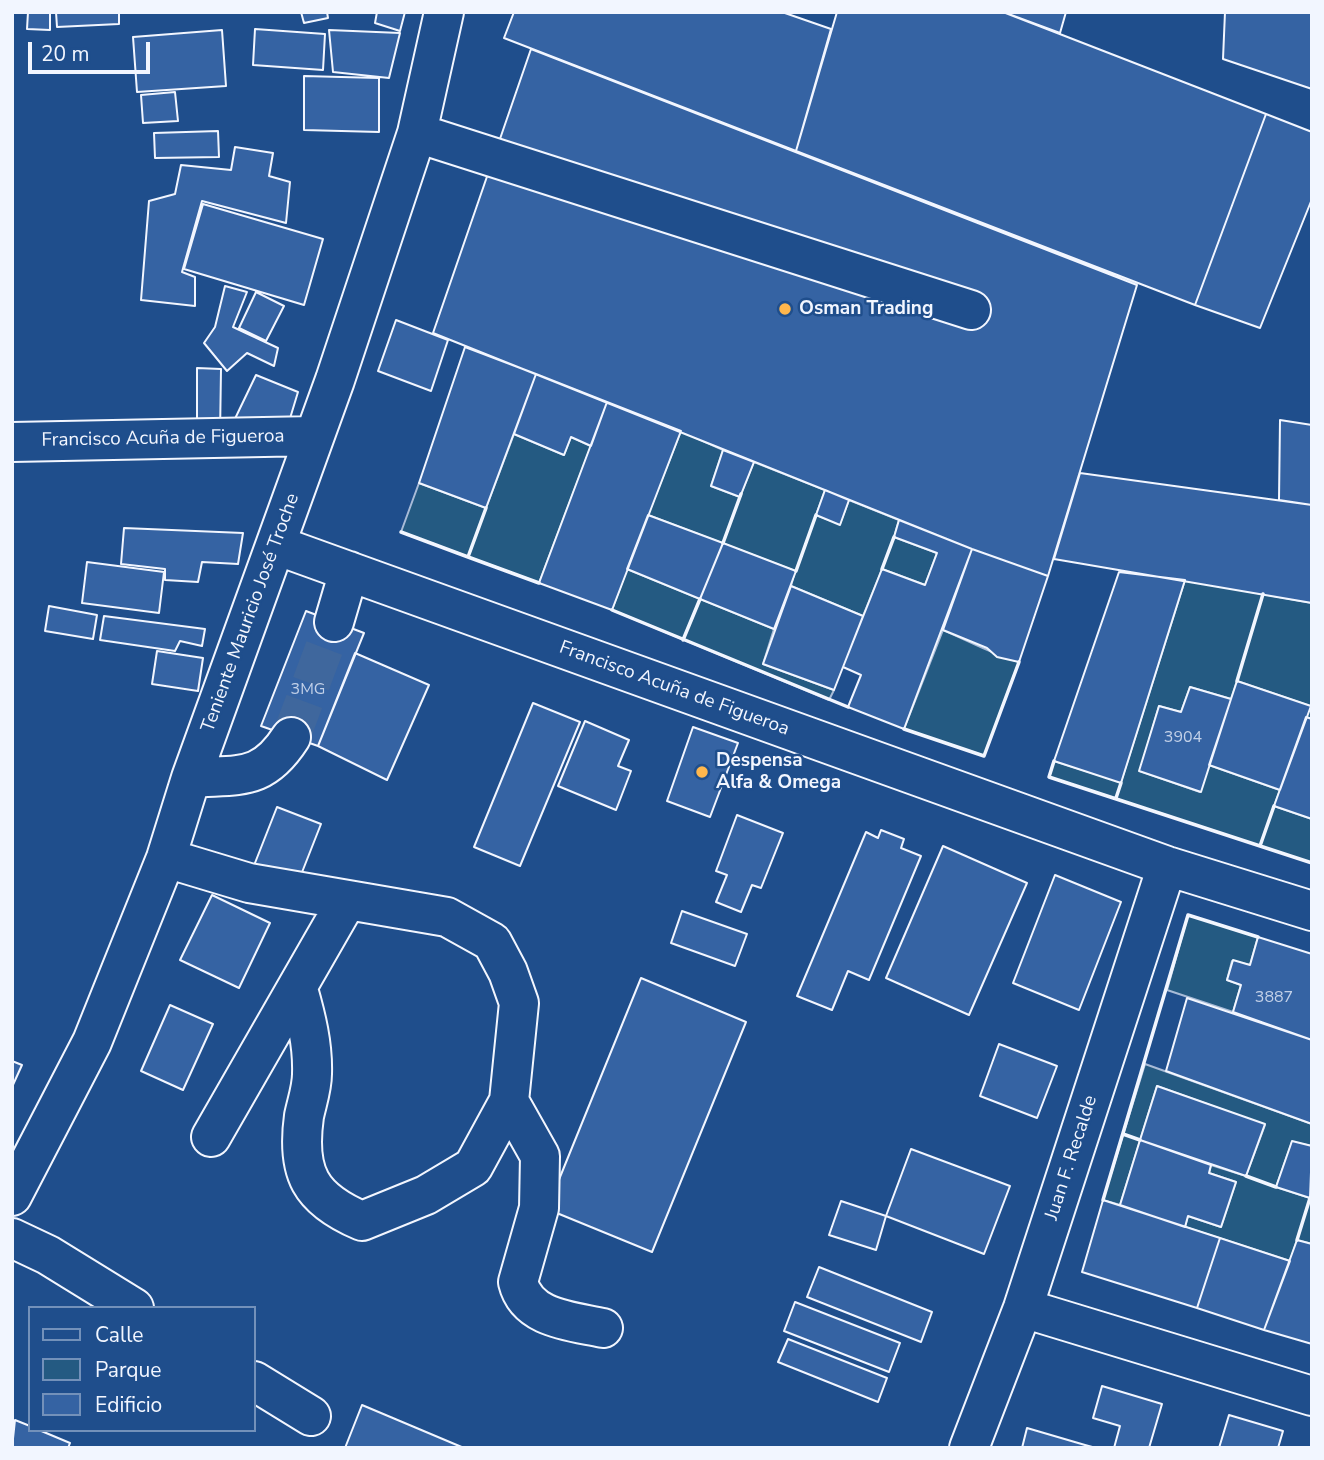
<!DOCTYPE html>
<meta charset="utf-8">
<style>
body{margin:0}
#map{position:relative;width:1324px;height:1460px;overflow:hidden;background:#1f4e8c;font-family:"Nunito Sans",sans-serif}
canvas{display:block}
.frame{position:absolute;inset:0;border:14px solid #f2f6ff;pointer-events:none}
.legend{position:absolute;left:28px;top:1306px;width:228px;height:126px;box-sizing:border-box;background:#1f4e8c;border:2px solid #7391ba;margin:0;padding:9px 12px;list-style:none;font-size:21px;color:#f2f6ff}
.legend li{display:flex;align-items:center;gap:14px;height:35px}
.legend b{width:35px;border:2px solid #7391ba}
.scale{position:absolute;left:28px;top:42px;width:122px;height:32px;box-sizing:border-box;border:4px solid #f2f6ff;border-top:0;padding-left:9px;font-size:21px;line-height:24px;white-space:nowrap;color:#f2f6ff;-webkit-text-stroke:5px #1f4e8c;paint-order:stroke}
</style>
<div id="map">
<canvas width="1324" height="1460"></canvas>
<div class="frame"></div>
<ul class="legend">
<li><b style="height:9px;background:#1f4e8c"></b>Calle</li>
<li><b style="height:19px;background:#245a82"></b>Parque</li>
<li><b style="height:19px;background:#3563a3"></b>Edificio</li>
</ul>
<div class="scale">20 m</div>
</div>
<script>
const g = document.querySelector('canvas').getContext('2d');
g.lineJoin = 'round';
function fillPath(path, color) { g.fillStyle = color; g.fill(path, 'evenodd'); }
function trace(path, color, width, dash) { g.strokeStyle = color; g.lineWidth = width; g.lineCap = dash ? 'butt' : 'round'; g.setLineDash(dash || []); g.stroke(path); }
function write(font, color, halo, rows, align = 'center') {
  g.font = font + ' "Nunito Sans",sans-serif'; g.lineWidth = 5; g.setLineDash([]); g.textBaseline = 'middle'; g.strokeStyle = halo; g.fillStyle = color; for (const [text, x, y, turn = 0] of rows) {
    g.save(); g.translate(x, y); g.rotate((+turn || 0) * Math.PI / 180); g.textAlign = isNaN(turn) ? turn : align; if (halo) g.strokeText(text, 0, 0); g.fillText(text, 0, 0); g.restore();
  }
}
const green = new Path2D(`
 M 681,431 L 723,450 L 711,486 L 740,497 L 754,462 L 825,490 L 816,515 L 840,524 L 849,500 L 899,520 L 894,537 L 937,553 L 925,585 L 882,569 L 863,616 L 791,586 L 795,571 L 648,515 Z
 M 514,434 L 564,455 L 571,437 L 591,446 L 539,583 L 401,532 L 419,483 L 486,508 Z
 M 627,569 L 774,629 L 763,664 L 834,690 L 829,700 L 612,610 Z
 M 1185,580 L 1312,603 L 1312,719 L 1306,717 L 1310,706 L 1237,681 L 1231,699 L 1190,687 L 1181,712 L 1159,706 L 1140,771 L 1200,792 L 1209,765 L 1280,790 L 1274,806 L 1312,819 L 1312,863 L 1049,777 L 1054,761 L 1121,782 Z
 M 943,630 C 969,641 992,654 1019,662 L 984,756 L 904,729 Z
 M 1188,915 L 1258,937 L 1250,965 L 1232,961 L 1227,980 L 1241,985 L 1233,1012 L 1167,990 Z
 M 1145,1064 L 1312,1124 L 1312,1146 L 1292,1142 L 1276,1187 L 1310,1198 L 1312,1193 L 1312,1244 L 1297,1240 L 1290,1261 L 1185,1227 L 1188,1216 L 1221,1227 L 1236,1182 L 1209,1173 L 1211,1165 L 1246,1176 L 1265,1125 L 1157,1086 L 1120,1205 L 1103,1200 Z`);
const building = new Path2D(`
 M 28,12 L 50,12 L 50,30 L 27,29 Z
 M 56,12 L 119,12 L 119,24 L 57,27 Z
 M 301,12 L 327,12 L 328,18 L 304,23 Z
 M 377,12 L 405,12 L 400,31 L 375,23 Z
 M 514,12 L 782,12 L 831,29 L 796,151 L 504,38 Z
 M 837,12 L 1003,12 L 1266,114 L 1195,305 L 796,151 Z
 M 1003,12 L 1066,12 L 1060,33 Z
 M 1225,12 L 1312,12 L 1312,89 L 1223,59 Z
 M 255,29 L 325,34 L 323,70 L 253,65 Z
 M 222,30 L 226,86 L 137,92 L 133,37 Z
 M 329,30 L 400,33 L 389,78 L 333,72 Z
 M 531,49 L 1137,285 L 1048,576 L 972,549 L 433,333 Z
 M 304,76 L 379,78 L 379,132 L 304,130 Z
 M 175,92 L 178,121 L 143,123 L 141,95 Z
 M 1266,114 L 1312,132 L 1312,199 L 1260,328 L 1195,305 Z
 M 218,131 L 219,157 L 155,158 L 154,133 Z
 M 235,147 L 273,153 L 269,176 L 290,182 L 286,223 L 202,201 L 182,272 L 195,277 L 195,306 L 141,300 L 149,201 L 175,194 L 181,165 L 231,170 Z
 M 203,204 L 323,239 L 304,305 L 184,269 Z
 M 225,286 L 247,292 L 233,327 L 278,348 L 274,366 L 247,353 L 227,371 L 204,343 L 215,327 Z
 M 256,292 L 284,306 L 266,341 L 239,328 Z
 M 396,320 L 448,340 L 431,391 L 378,371 Z
 M 465,347 L 536,374 L 486,508 L 419,483 Z
 M 197,368 L 221,369 L 220,435 L 197,434 Z
 M 536,374 L 607,402 L 591,446 L 571,437 L 564,455 L 514,434 Z
 M 256,375 L 298,392 L 288,425 L 231,427 Z
 M 607,402 L 681,431 L 612,610 L 539,583 Z
 M 1280,420 L 1312,425 L 1312,505 L 1279,500 Z
 M 723,450 L 754,462 L 740,497 L 711,486 Z
 M 1080,473 L 1312,505 L 1312,603 L 1054,559 Z
 M 825,490 L 849,500 L 840,525 L 816,515 Z
 M 648,515 L 723,543 L 700,599 L 627,569 Z
 M 899,520 L 972,549 L 904,729 L 848,707 L 861,675 L 843,667 L 882,569 L 925,585 L 937,553 L 894,537 Z
 M 124,528 L 243,533 L 238,564 L 202,562 L 198,582 L 165,580 L 165,569 L 121,564 Z
 M 723,543 L 796,571 L 774,629 L 700,599 Z
 M 972,549 L 1048,576 L 1019,662 L 997,657 L 987,648 L 943,630 Z
 M 87,562 L 164,572 L 159,613 L 82,603 Z
 M 1119,572 L 1185,580 L 1121,783 L 1054,761 Z
 M 791,586 L 863,616 L 834,690 L 763,664 Z
 M 49,606 L 97,615 L 93,639 L 45,631 Z
 M 306,611 L 364,633 L 318,746 L 261,726 Z
 M 104,616 L 205,629 L 202,646 L 180,641 L 175,651 L 100,640 Z
 M 157,651 L 203,658 L 198,691 L 152,684 Z
 M 355,653 L 429,685 L 387,780 L 318,746 Z
 M 1237,681 L 1311,706 L 1280,790 L 1209,765 Z
 M 1190,687 L 1231,699 L 1201,792 L 1139,771 L 1159,706 L 1181,712 Z
 M 533,703 L 580,722 L 520,866 L 474,847 Z
 M 1306,717 L 1312,719 L 1312,819 L 1274,806 Z
 M 585,721 L 629,740 L 618,766 L 631,771 L 616,810 L 558,786 Z
 M 693,727 L 738,743 L 710,817 L 667,801 Z
 M 277,807 L 321,824 L 297,885 L 253,868 Z
 M 737,815 L 783,833 L 761,888 L 752,885 L 741,912 L 716,902 L 727,875 L 716,871 Z
 M 881,830 L 904,839 L 901,848 L 921,856 L 869,980 L 848,971 L 832,1010 L 797,996 L 866,832 L 878,838 Z
 M 943,846 L 1027,883 L 969,1015 L 886,978 Z
 M 1055,875 L 1121,902 L 1079,1010 L 1013,983 Z
 M 212,895 L 270,923 L 239,988 L 180,960 Z
 M 682,911 L 747,934 L 735,966 L 671,943 Z
 M 1258,937 L 1312,954 L 1312,1040 L 1233,1012 L 1241,985 L 1227,980 L 1233,960 L 1250,965 Z
 M 641,978 L 746,1022 L 652,1252 L 547,1209 Z
 M 1187,998 L 1312,1040 L 1312,1124 L 1166,1071 Z
 M 170,1005 L 213,1024 L 183,1090 L 141,1071 Z
 M 999,1044 L 1057,1066 L 1037,1118 L 980,1096 Z
 M 12,1061 L 22,1065 L 12,1087 Z
 M 1157,1086 L 1265,1124 L 1246,1176 L 1140,1140 Z
 M 1140,1140 L 1211,1165 L 1209,1173 L 1236,1182 L 1221,1227 L 1188,1216 L 1185,1227 L 1120,1205 Z
 M 1292,1141 L 1312,1146 L 1310,1198 L 1276,1187 Z
 M 911,1149 L 1010,1186 L 984,1254 L 886,1216 Z
 M 1103,1200 L 1220,1238 L 1197,1308 L 1082,1272 Z
 M 841,1201 L 886,1216 L 876,1250 L 829,1235 Z
 M 1220,1238 L 1290,1261 L 1264,1330 L 1197,1308 Z
 M 1297,1240 L 1312,1244 L 1312,1344 L 1264,1330 Z
 M 819,1267 L 932,1312 L 921,1342 L 807,1297 Z
 M 795,1302 L 900,1343 L 889,1372 L 784,1331 Z
 M 788,1339 L 887,1378 L 878,1402 L 778,1362 Z
 M 1102,1386 L 1162,1404 L 1149,1448 L 1114,1448 L 1120,1426 L 1093,1418 Z
 M 362,1405 L 464,1448 L 345,1448 Z
 M 1229,1415 L 1283,1431 L 1278,1448 L 1219,1448 Z
 M 15,1420 L 30,1426 L 30,1430 L 39,1430 L 70,1443 L 68,1448 L 12,1448 Z
 M 1027,1428 L 1085,1445 L 1096,1448 L 1022,1448 Z`);
const minorTunnel = new Path2D(`
 M 291,737 L 334,622`);
const minor = new Path2D(`
 M 417,133 L 971,310
 M 12,442 L 314,436
 M 276,545 L 1167,866 L 1312,911
 M 334,622 L 349,571
 M 191,778 C 240,774 262,782 291,737
 M 166,858 L 249,883 L 447,917 L 492,942 L 508,972 L 519,1003 L 509,1101 L 473,1167 L 426,1195 L 362,1221 C 310,1199 296,1173 304,1116 C 307,1102 312,1088 312,1074 C 313,1044 306,1017 298,989
 M 509,1101 L 540,1156 L 539,1208 L 518,1282 C 527,1319 571,1321 603,1328
 M 211,1137 L 346,902
 M 12,1196 L 92,1042 L 166,858 L 191,778 L 335,380 L 417,133 L 444,12
 M 12,1238 L 48,1255 L 134,1308
 M 1023,1308 L 1312,1396
 M 254,1381 L 311,1416
 M 969,1448 L 1023,1308 L 1167,866`);
const wall = new Path2D(`
 M 486,508 L 468,557 L 539,583
 M 401,532 L 468,557
 M 723,543 L 741,494
 M 882,569 L 894,537
 M 796,571 L 816,515
 M 612,610 L 848,707
 M 683,640 L 700,599
 M 1237,681 L 1263,594
 M 904,729 L 984,756 L 1019,662
 M 1054,761 L 1049,777 L 1312,863
 M 1116,798 L 1121,783
 M 1260,846 L 1274,806
 M 1123,1134 L 1140,1140
 M 1246,1176 L 1276,1187
 M 1103,1200 L 1188,915 L 1258,937
 M 1297,1240 L 1310,1198`);
const markers = [
 [785,309,7,"#ffb74d"],
 [702,772,7,"#ffb74d"]
];
const numberNames = [
 ["3MG",308,690],
 ["3904",1183,738],
 ["3887",1274,998]
];
const poiNames = [
 ["Osman Trading",799,309],
 ["Despensa",716,761],
 ["Alfa & Omega",716,783]
];
const streetNames = [
 ["Francisco Acuña de Figueroa",163,439,-1],
 ["Teniente Mauricio José Troche",251,613,-70],
 ["Francisco Acuña de Figueroa",674,689,20],
 ["Juan F. Recalde",1072,1158,-72]
];
fillPath(green, '#245a82');
trace(green, '#a8bbd7', 2);
fillPath(building, '#3563a3');
trace(building, '#f2f6ff', 2);
trace(minorTunnel, '#3f679d', 38, [38, 19]);
trace(minor, '#f2f6ff', 42);
trace(minor, '#1f4e8c', 38);
trace(wall, '#f2f6ff', 3.5);
for (const [x, y, r, color] of markers) { const dot = new Path2D(); dot.arc(x, y, r, 0, 2 * Math.PI); g.fillStyle = color; g.fill(dot); trace(dot, '#1f4e8c', 2.5); }
write('16px', '#c3d1e8', null, numberNames);
write('bold 19px', '#f2f6ff', '#1f4e8c', poiNames, 'left');
write('19px', '#f2f6ff', '#1f4e8c', streetNames);
</script>
